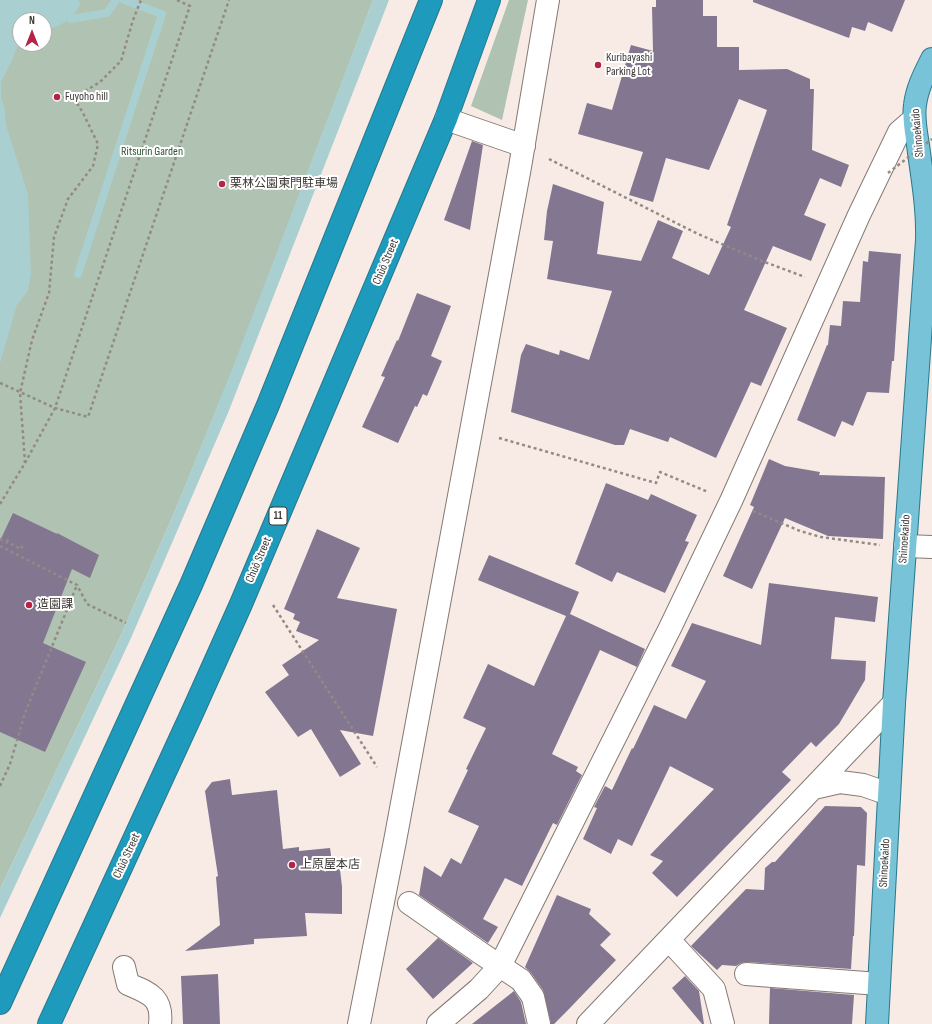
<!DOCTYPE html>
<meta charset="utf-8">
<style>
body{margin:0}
#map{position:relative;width:932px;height:1024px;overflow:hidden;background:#f8ebe5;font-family:"Sofia Sans Condensed",sans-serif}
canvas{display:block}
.north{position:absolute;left:12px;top:12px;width:40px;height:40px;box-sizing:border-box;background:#fff;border:1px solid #b1afaf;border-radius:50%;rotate:0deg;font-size:11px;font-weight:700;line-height:16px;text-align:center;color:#3d3836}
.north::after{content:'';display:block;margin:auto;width:14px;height:18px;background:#b52346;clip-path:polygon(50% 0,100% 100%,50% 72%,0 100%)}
</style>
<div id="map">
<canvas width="932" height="1024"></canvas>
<div class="north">N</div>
</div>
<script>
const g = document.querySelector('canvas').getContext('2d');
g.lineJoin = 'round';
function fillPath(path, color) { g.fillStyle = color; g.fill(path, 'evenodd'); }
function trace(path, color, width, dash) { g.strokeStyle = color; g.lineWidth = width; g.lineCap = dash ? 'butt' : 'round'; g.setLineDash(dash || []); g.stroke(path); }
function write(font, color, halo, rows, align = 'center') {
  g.font = font + ' "Sofia Sans Condensed","Noto Sans JP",sans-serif'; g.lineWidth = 4; g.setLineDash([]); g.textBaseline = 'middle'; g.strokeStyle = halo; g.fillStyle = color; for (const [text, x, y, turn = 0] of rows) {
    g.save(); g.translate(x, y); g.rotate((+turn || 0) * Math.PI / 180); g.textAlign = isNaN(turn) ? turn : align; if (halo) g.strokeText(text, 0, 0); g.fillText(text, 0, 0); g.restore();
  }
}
const green = new Path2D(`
 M 0,0 L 373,0 L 241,349 L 177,506 L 121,635 L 0,889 ZM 20,20 L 44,20 L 44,44 L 20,44 Z
 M 509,0 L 528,0 L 502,120 L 471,106 Z`);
const water = new Path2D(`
 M 0,0 L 79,0 L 80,5 L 71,19 L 56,27 L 44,30 L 44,20 L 20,20 L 20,39 L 13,58 L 1,82 L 1,97 L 5,109 L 6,125 L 28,194 L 31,274 L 28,291 L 17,305 L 0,363 Z
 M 373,0 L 389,0 L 228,413 L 131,638 L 0,918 L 0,889 L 121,635 L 177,506 L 231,372 Z`);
const stream = new Path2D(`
 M 71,19 L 107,13 L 116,0
 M 78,274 L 162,14 L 124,0`);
const building = new Path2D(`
 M 656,0 L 703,0 L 703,16 L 717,16 L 717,47 L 739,47 L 739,70 L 787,69 L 810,79 L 810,89 L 814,89 L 812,150 L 849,165 L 841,187 L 820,178 L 804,215 L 826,224 L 811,261 L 773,246 L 744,310 L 787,328 L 761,386 L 751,382 L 716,458 L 670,437 L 668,442 L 630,429 L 624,445 L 615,445 L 511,412 L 521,355 L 526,344 L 559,355 L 560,350 L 589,360 L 612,291 L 547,279 L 553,241 L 544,240 L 547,211 L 553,184 L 604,202 L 597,254 L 641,261 L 658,220 L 683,231 L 672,258 L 709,275 L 731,227 L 727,225 L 767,110 L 739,99 L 709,170 L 666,158 L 653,202 L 629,195 L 643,152 L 578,134 L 587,103 L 612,110 L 631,45 L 653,51 L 652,7 L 656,7 Z
 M 753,0 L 905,0 L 892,32 L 868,22 L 865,31 L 852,27 L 849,38 L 753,2 Z
 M 472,141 L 483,145 L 470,230 L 444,220 Z
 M 869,251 L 901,254 L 894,361 L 892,361 L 889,393 L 867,392 L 853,426 L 842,421 L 835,437 L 797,420 L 827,345 L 828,345 L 830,325 L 841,326 L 843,301 L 860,302 L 863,261 L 868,262 Z
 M 417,293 L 451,306 L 431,356 L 442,361 L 427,396 L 423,394 L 417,407 L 415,406 L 398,443 L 362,427 L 385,377 L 381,376 L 397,340 L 398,341 Z
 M 769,459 L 785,466 L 820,472 L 819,475 L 885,477 L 883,539 L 828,536 L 785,518 L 752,589 L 723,576 L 754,507 L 750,505 Z
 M 606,483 L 648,500 L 651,494 L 697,515 L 685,541 L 689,542 L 665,593 L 617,572 L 612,582 L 575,564 Z
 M 13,513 L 57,534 L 57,533 L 99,555 L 90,578 L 72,569 L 43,643 L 86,662 L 45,752 L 0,732 L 0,541 Z
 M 317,529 L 360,548 L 337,598 L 397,609 L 373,736 L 340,730 L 361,764 L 340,777 L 311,729 L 298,737 L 265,692 L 289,675 L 282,665 L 319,640 L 296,631 L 300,622 L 293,619 L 295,614 L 284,609 Z
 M 489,555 L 579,592 L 570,614 L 645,649 L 637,667 L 600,650 L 552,754 L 578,767 L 576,771 L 582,775 L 557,825 L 553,823 L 522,886 L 505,878 L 483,919 L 498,927 L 488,943 L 419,895 L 424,866 L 441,877 L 451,858 L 461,864 L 479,826 L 448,812 L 468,770 L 466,769 L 486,728 L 463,718 L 488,664 L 534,686 L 566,616 L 478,580 Z
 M 769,583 L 878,597 L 875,622 L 835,617 L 831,659 L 866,661 L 865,680 L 839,724 L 816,747 L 811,742 L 782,772 L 791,780 L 677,897 L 652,873 L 663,861 L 650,855 L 714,789 L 670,766 L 632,846 L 618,839 L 611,854 L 583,839 L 597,808 L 594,807 L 605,786 L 612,790 L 632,748 L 633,749 L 654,705 L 686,719 L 706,681 L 671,666 L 692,623 L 761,645 Z
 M 230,779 L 232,795 L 277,790 L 283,849 L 299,847 L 299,851 L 330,848 L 333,870 L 340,869 L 342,887 L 342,914 L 305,913 L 307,936 L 254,939 L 254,944 L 185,951 L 220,925 L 216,877 L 218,876 L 205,791 L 212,782 Z
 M 825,806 L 861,807 L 867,813 L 865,866 L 857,865 L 854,936 L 853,936 L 851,969 L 747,962 L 741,963 L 736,966 L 722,965 L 717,970 L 691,946 L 746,889 L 764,890 L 765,868 L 772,862 L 775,862 Z
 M 557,895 L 591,909 L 589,914 L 611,934 L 600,945 L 616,960 L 568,1010 L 554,1024 L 551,1024 L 543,990 L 531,973 L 525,967 Z
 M 438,938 L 473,963 L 433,999 L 406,969 Z
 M 218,974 L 220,1024 L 183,1024 L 181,976 Z
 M 685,976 L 699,991 L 704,1024 L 702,1024 L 672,988 Z
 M 770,988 L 854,995 L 852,1024 L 769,1024 Z
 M 514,991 L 521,1002 L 526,1024 L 472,1024 Z`);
const path = new Path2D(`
 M 57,97 L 74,98 L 100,82 L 121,61 L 133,20 L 141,0
 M 549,159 L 698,234 L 762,261 L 805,277
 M 0,383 L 55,408 L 88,417 L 229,0
 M 499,438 L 656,483 L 660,472 L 708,492
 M 25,463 L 20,393 L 32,340 L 49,293 L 54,237 L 68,199 L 93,166 L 98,144 L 83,113 L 74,98
 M 0,504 L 25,463 L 55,408 L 190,6 L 177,0
 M 753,511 L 800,531 L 821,537 L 880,545
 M 0,539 L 21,549 L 24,543
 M 7,542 L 9,536
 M 0,546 L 77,585 L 87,604 L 126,623
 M 273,605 L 377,767
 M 0,786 L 10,764 L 25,713 L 77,585`);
const minor = new Path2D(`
 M 446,119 L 524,146
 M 905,546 L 932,547
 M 814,788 L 840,782 L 863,785 L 889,794
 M 409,903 L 482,954 L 521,980 L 533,997 L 539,1024
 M 669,940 L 714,989 L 723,1024
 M 124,967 L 128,984 C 149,993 163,997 160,1024
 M 746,974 L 879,984
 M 359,1024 L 395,841 L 520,167 L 548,0
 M 438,1024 L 479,989 L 500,966 L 670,628 L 731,501 L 859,215 L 899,132 L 914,119
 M 588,1024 L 894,703`);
const major = new Path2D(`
 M 877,1024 L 894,703 L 927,240 C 928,207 922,177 918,145 C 916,132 913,118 915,105 C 917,88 925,73 932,59`);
const highway = new Path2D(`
 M 0,1003 L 191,585 L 268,405 L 431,0
 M 49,1024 L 193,711 L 241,604 L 446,119 L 489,0`);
const pathBridge = new Path2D(`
 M 888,173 L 932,139`);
const markers = [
 [598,65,4,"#b52346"],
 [57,97,4,"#b52346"],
 [222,184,4,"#b52346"],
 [29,605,4,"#b52346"],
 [292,865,4,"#b52346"]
];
const shields = [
 [278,516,18]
];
const shieldNames = [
 ["11",278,516]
];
const poiNames = [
 ["Kuribayashi",606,58],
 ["Parking Lot",606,72],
 ["Fuyoho hill",65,97],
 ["栗林公園東門駐車場",230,184],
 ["造園課",37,605],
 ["上原屋本店",300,865]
];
const streetNames = [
 ["Shinoekaido",918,133,-95],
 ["Chūō Street",386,262,-67],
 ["Shinoekaido",905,539,-86],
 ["Chūō Street",259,560,-67],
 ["Chūō Street",127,856,-65],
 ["Shinoekaido",885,863,-87]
];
const parkNames = [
 ["Ritsurin Garden",152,152]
];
fillPath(green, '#b0c2b1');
fillPath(water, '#a9cfd0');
trace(stream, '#a9cfd0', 8);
fillPath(building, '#837690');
trace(minor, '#857974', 24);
trace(major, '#29788d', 24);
trace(highway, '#29788d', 24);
trace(path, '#938a86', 2.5, [3, 3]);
trace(minor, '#fff', 22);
trace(major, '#78c3d7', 22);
trace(highway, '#1e9bbc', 22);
trace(pathBridge, '#938a86', 2.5, [3, 3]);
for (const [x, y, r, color] of markers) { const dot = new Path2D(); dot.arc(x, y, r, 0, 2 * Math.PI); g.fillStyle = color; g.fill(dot); trace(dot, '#fff', 1.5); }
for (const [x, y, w] of shields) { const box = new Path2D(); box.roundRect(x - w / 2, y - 9, w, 18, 3); g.fillStyle = '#fff'; g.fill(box); trace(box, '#3d3836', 1); }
write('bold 11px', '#3d3836', null, shieldNames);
write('12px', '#3d3836', '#fff', poiNames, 'left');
write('12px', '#3d3836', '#fff', streetNames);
write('12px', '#2d5331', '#fff', parkNames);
</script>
